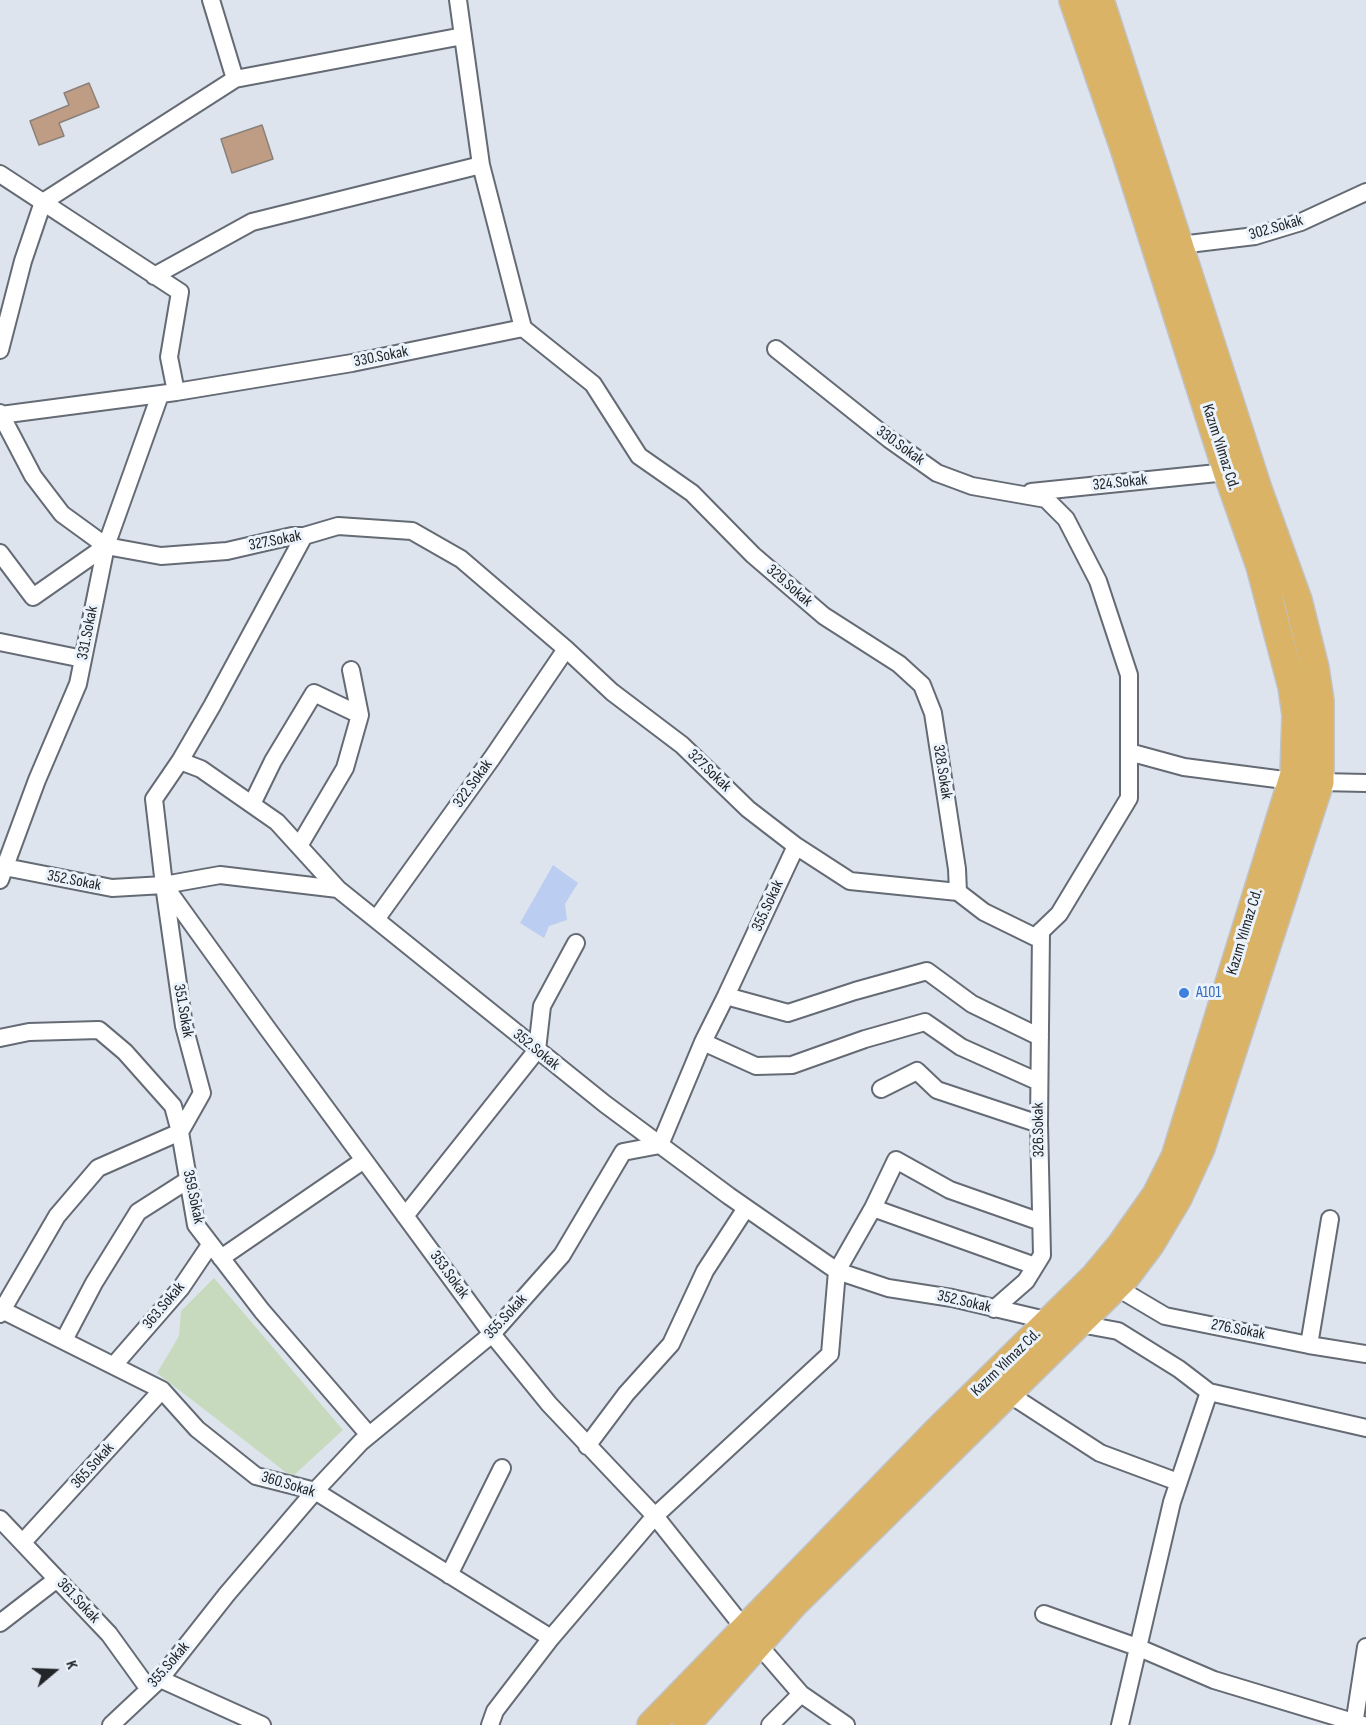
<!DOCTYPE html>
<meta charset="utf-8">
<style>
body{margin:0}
#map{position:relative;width:1366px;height:1725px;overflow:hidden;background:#dde4ee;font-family:"Sofia Sans Condensed",sans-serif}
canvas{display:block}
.north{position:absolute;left:24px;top:1641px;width:60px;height:60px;-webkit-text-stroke:4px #eaf2fb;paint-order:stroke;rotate:71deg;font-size:16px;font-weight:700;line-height:24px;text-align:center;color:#232629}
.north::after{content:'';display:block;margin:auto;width:21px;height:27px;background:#232629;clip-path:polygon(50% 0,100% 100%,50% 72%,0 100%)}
</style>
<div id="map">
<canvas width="1366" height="1725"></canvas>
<div class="north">K</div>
</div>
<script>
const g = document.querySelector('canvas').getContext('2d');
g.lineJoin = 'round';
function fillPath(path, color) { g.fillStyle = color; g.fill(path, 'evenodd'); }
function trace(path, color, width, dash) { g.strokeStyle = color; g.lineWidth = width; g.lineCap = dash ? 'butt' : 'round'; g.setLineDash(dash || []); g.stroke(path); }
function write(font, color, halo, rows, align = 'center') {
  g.font = font + ' "Sofia Sans Condensed",sans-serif'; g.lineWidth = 6; g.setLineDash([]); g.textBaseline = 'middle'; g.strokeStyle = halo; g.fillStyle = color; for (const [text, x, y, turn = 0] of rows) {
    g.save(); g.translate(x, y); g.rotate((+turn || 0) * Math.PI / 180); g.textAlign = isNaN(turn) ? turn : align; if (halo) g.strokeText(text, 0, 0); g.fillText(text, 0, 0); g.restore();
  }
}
const green = new Path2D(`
 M 214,1278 L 343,1430 L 292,1477 L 157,1373 L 179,1336 L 181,1311 Z`);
const water = new Path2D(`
 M 553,865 L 578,883 L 565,904 L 567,920 L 549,926 L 544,938 L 520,923 Z`);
const building = new Path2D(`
 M 89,83 L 99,107 L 59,123 L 64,136 L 39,145 L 30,121 L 69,105 L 64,93 Z
 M 262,125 L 273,159 L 232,173 L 221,139 Z`);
const minor = new Path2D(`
 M 463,36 L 481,165
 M 235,79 L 463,36 L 458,0
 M 0,174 L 180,292 L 169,357 L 176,392
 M 1180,245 L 1255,236 L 1301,222 L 1366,192
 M 154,276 L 252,222 L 481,165 L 523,328
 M 0,350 L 23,261 L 43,202 L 235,79 L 211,0
 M 0,413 L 33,476 L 62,514 L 106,546 L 161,556 L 227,551 L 292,536 L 304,536 L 338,526 L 412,531 L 461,559 L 566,649 L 612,692 L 682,745 L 748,809 L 796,846 L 850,881 L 958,892 L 984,912 L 1035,937 L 1059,914 L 1129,798 L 1129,675 L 1098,581 L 1066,519 L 1046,499 L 972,486 L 937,473 L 889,439 L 776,349
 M 0,415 L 176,392 L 352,363 L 523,328 L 593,384 L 639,456 L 692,493 L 753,555 L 824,616 L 899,664 L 922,685 L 933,713 L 957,869 L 958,892
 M 1031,492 L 1227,472
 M 0,553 L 33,597 L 106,546
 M 0,642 L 83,659
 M 1129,752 L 1184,767 L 1292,781
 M 180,761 L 212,706 L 304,536
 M 1320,782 L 1366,783
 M 252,804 L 273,761 L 314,693 L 360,715
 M 299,846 L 345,768 L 360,715 L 351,670
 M 0,866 L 112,888 L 164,885 L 220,875 L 338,889 L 605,1104 L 729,1196 L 837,1271 L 888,1288 L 952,1298 L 1050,1321
 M 0,880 L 37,780 L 78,684 L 106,546 L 160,395
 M 164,885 L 267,1028 L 492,1334 L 549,1404 L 655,1516 L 744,1628 L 801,1694 L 846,1725
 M 377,918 L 492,758 L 566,649
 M 726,996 L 788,1013 L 855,991 L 927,971 L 972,1004 L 1040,1037
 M 0,1038 L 29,1032 L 99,1030 L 125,1052 L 173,1106 L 180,1132 L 196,1225 L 262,1311 L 369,1435
 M 703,1042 L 756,1066 L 792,1065 L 865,1039 L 925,1022 L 961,1047 L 1039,1082
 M 881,1089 L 917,1071 L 937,1090 L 1039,1124
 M 873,1208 L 896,1160 L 950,1190 L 1041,1222
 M 405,1216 L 537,1050 L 542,1006 L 576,943
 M 221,1258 L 364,1160
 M 1116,1287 L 1165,1316 L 1309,1345 L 1366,1354
 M 0,1309 L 162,1390 L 197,1429 L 256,1476 L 315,1491 L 551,1638
 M 994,1309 L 1026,1281 L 1042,1255 L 1039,1124 L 1041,931
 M 0,1314 L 57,1216 L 98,1168 L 180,1132 L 202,1093 L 184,1026 L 164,885 L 154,799 L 180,761 L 201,769 L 277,822 L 338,889
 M 1080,1324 L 1118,1331 L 1179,1369 L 1209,1392 L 1366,1428
 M 64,1340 L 94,1283 L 138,1212 L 188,1180
 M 1309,1345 L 1330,1219
 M 114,1365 L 181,1288 L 210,1245
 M 1009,1394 L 1100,1453 L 1178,1482
 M 587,1446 L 626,1394 L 671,1344 L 705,1271 L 746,1208
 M 0,1519 L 109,1634 L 148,1688
 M 23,1542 L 162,1390
 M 449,1575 L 502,1468
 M 1044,1614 L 1137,1647 L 1214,1680 L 1363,1725
 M 0,1623 L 57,1579
 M 160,1679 L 262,1725
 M 111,1725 L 160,1679 L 227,1594 L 315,1491 L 361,1442 L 492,1334 L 562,1255 L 623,1152 L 660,1145 L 703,1042 L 726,996 L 796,846
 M 490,1725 L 495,1711 L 551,1638 L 655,1516 L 830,1354 L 837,1271 L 873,1208 L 1035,1266
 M 770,1725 L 801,1694
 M 1120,1725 L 1172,1502 L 1209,1392
 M 1354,1725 L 1366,1647`);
const trunk = new Path2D(`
 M 651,1725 L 937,1431 L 1094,1277 L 1120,1246 L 1156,1195 L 1175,1157 L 1294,774 L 1296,715 L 1292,687 L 1260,566 L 1227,472 L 1124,148 L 1073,0
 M 686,1725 L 794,1604 L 1126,1277 L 1150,1245 L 1178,1198 L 1201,1148 L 1320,782 L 1320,701 L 1315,668 L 1298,600 L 1258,489 L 1100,0`);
const markers = [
 [1184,993,6,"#3f7fe0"]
];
const streetNames = [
 ["302.Sokak",1276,228,-16],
 ["330.Sokak",381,357,-11],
 ["330.Sokak",900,446,36],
 ["Kazım Yılmaz Cd.",1220,447,72],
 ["324.Sokak",1120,483,-6],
 ["327.Sokak",275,541,-11],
 ["329.Sokak",789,586,41],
 ["331.Sokak",88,633,-79],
 ["327.Sokak",709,771,44],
 ["328.Sokak",942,772,81],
 ["322.Sokak",473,784,-54],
 ["352.Sokak",74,881,11],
 ["355.Sokak",768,906,-65],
 ["Kazım Yılmaz Cd.",1245,932,-73],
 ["351.Sokak",183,1011,80],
 ["352.Sokak",536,1050,39],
 ["326.Sokak",1039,1130,-91],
 ["359.Sokak",193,1197,78],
 ["353.Sokak",449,1275,54],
 ["352.Sokak",964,1302,13],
 ["363.Sokak",164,1306,-50],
 ["355.Sokak",506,1317,-47],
 ["276.Sokak",1238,1330,11],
 ["Kazım Yılmaz Cd.",1006,1363,-44],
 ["365.Sokak",93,1466,-48],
 ["360.Sokak",288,1485,17],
 ["361.Sokak",78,1601,47],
 ["355.Sokak",169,1665,-49]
];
const shopNames = [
 ["A101",1196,993]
];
fillPath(green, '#c8dabd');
fillPath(water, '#bbcdf1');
fillPath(building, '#bf9d84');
trace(building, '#8a807a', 1.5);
trace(minor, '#656b74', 20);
trace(trunk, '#c1c2c3', 30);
trace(minor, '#fff', 16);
trace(trunk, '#dab366', 27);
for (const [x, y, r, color] of markers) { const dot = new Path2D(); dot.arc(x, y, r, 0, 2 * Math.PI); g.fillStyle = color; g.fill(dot); trace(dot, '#eaf2fb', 2); }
write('16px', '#232629', '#eaf2fb', streetNames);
write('16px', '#366cbe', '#eaf2fb', shopNames, 'left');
</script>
